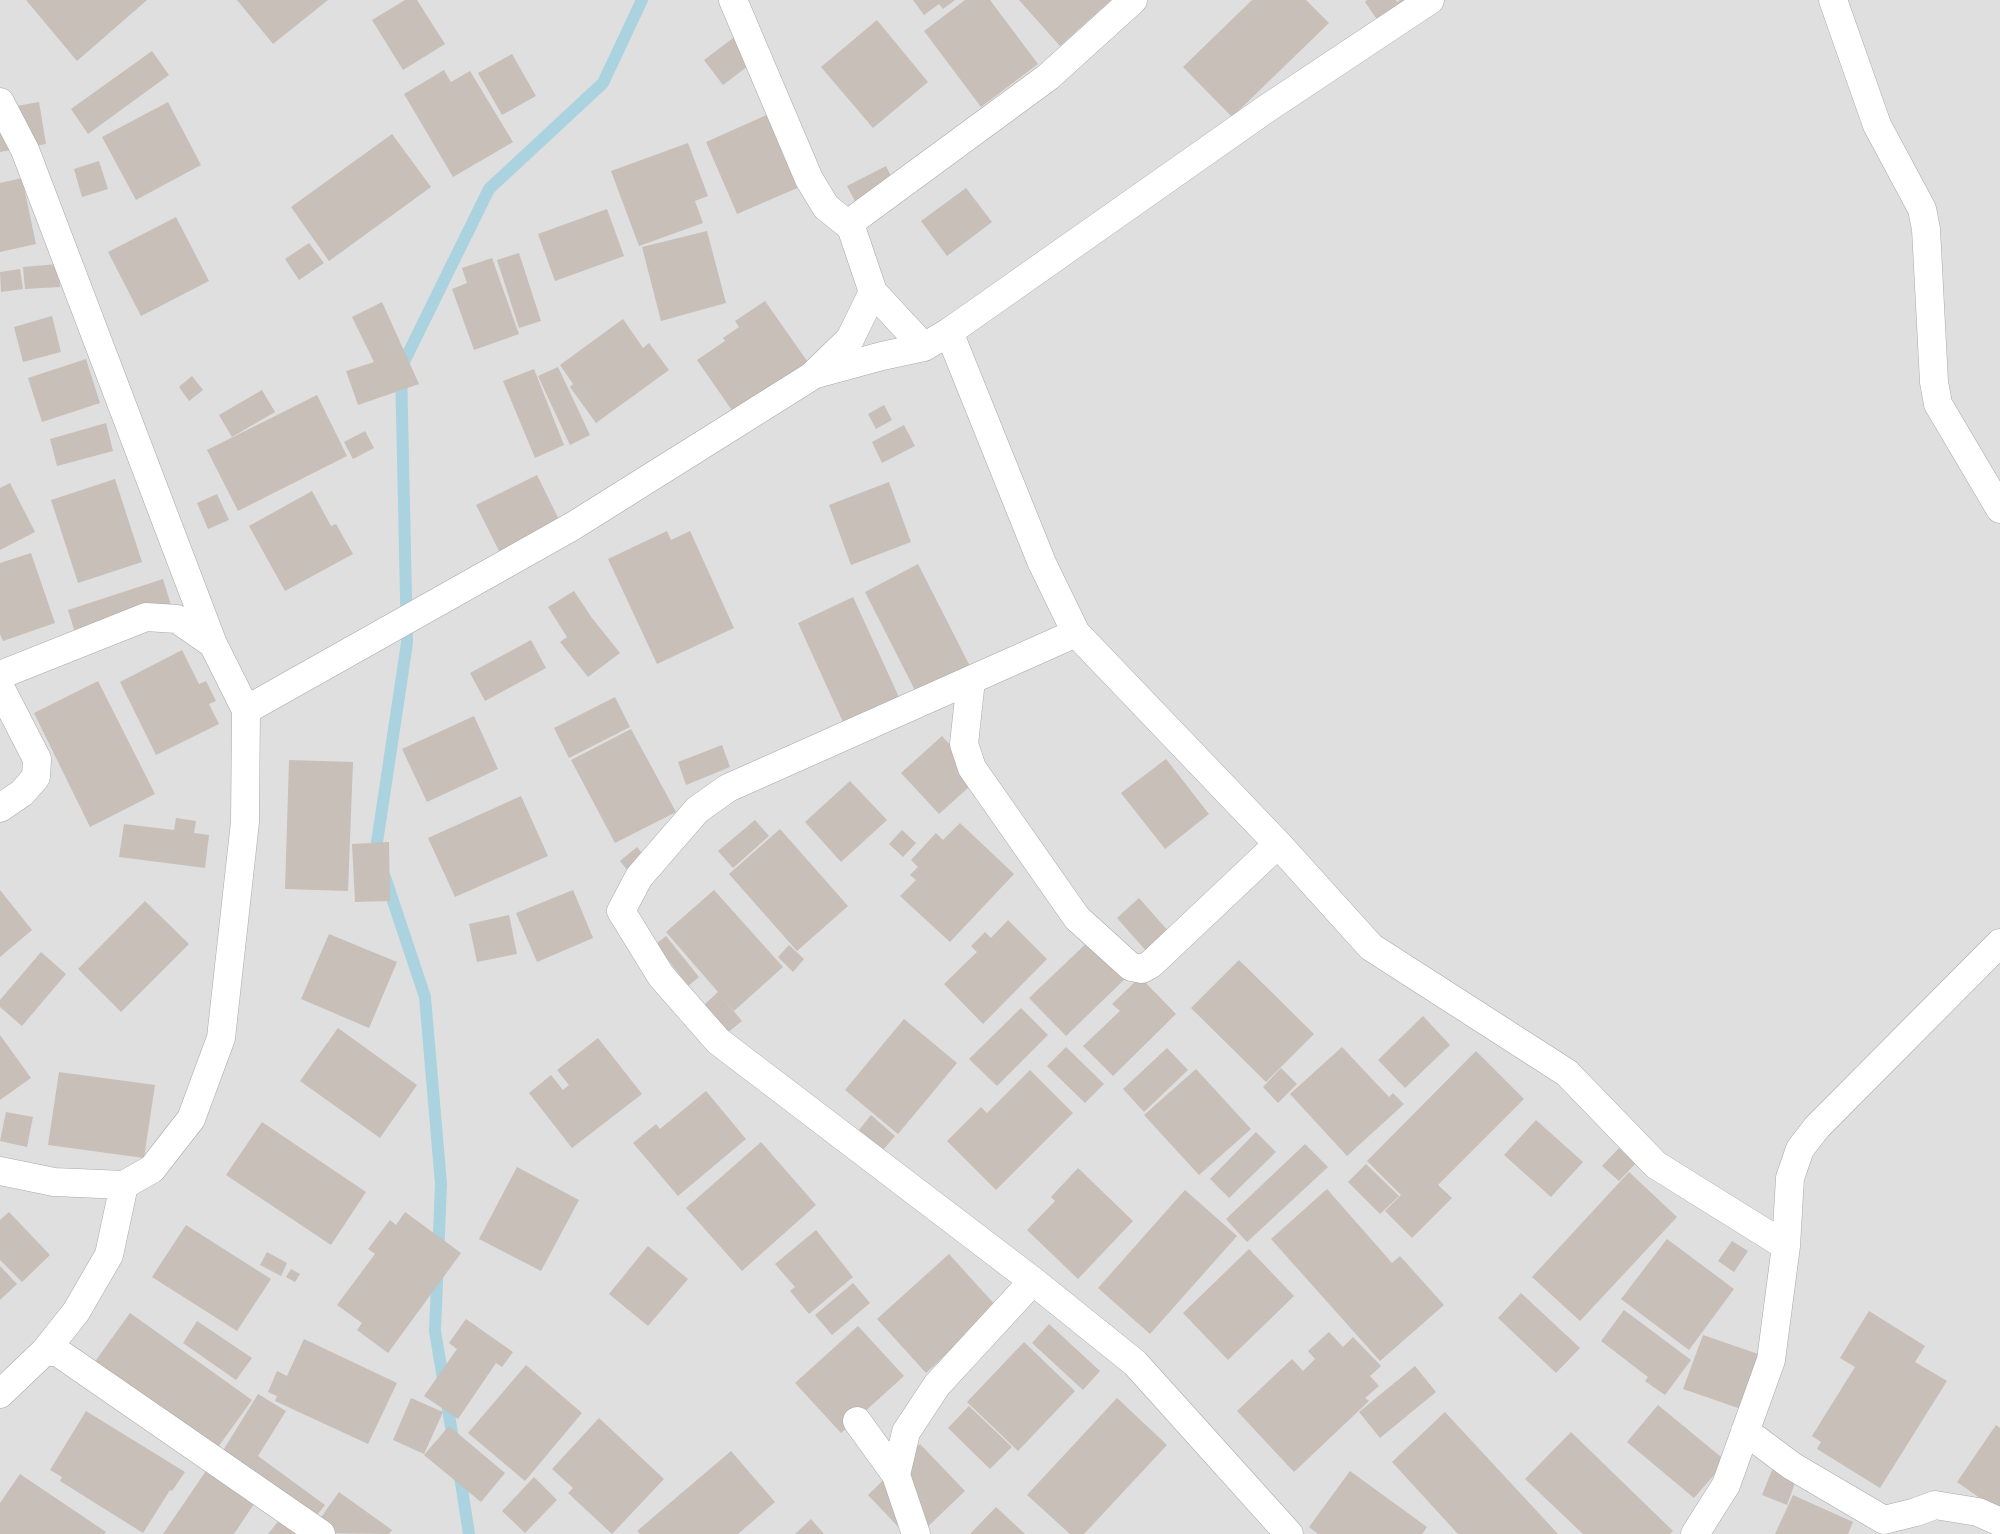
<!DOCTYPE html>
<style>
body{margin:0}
canvas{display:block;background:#f2efe9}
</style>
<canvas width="2000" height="1534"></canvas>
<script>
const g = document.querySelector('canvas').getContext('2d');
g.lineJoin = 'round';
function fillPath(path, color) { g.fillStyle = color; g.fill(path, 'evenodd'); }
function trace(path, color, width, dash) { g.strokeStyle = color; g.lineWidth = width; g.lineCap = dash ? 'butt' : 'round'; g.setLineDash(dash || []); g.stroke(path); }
const residential = new Path2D(`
 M 0,0 L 2000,0 L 2000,1534 L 0,1534 Z`);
const stream = new Path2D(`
 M 378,858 L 376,849 L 407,643 L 401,368 L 489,189 L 603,83 L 642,0
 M 385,877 L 425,997 L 441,1184 L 435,1331 L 454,1445
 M 459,1470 L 469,1534`);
const building = new Path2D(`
 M 26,0 L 147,0 L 77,61 Z
 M 237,0 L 328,0 L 273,44 Z
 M 405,0 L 417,0 L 445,44 L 403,70 L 372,20 Z
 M 913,0 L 955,0 L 943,9 L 939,4 L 924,15 Z
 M 965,0 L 990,0 L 1038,64 L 981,107 L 924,31 Z
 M 1019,0 L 1111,0 L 1060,46 Z
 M 1252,0 L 1306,0 L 1329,23 L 1232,117 L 1183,67 Z
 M 1367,0 L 1396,0 L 1397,2 L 1400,0 L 1444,0 L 1389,37 L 1365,2 Z
 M 877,20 L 928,82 L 873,128 L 821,67 Z
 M 737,35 L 756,60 L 723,85 L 704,60 Z
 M 152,51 L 169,75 L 88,134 L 71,109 Z
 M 512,54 L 536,96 L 502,115 L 478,73 Z
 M 444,70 L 451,82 L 470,71 L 513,142 L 453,177 L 404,94 Z
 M 39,102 L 46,144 L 0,152 L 0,109 Z
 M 168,102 L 201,165 L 136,200 L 102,137 Z
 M 771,113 L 802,186 L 737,214 L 706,142 Z
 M 392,134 L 431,187 L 329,261 L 291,207 Z
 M 688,143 L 708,196 L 695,201 L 703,223 L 639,246 L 611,171 Z
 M 99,161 L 108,189 L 82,197 L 74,169 Z
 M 886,166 L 902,199 L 857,205 L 847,186 Z
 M 22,178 L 36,244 L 0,252 L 0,183 Z
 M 966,188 L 992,222 L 947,256 L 921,221 Z
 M 607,209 L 624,256 L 555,281 L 538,234 Z
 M 176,217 L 209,281 L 141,316 L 108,252 Z
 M 707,231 L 726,303 L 661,321 L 642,247 Z
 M 309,243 L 324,263 L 299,280 L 285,259 Z
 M 519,253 L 541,321 L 519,328 L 497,260 Z
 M 492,258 L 519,334 L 474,350 L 452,289 L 467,283 L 462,268 Z
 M 58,264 L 60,287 L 25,289 L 23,267 Z
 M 20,269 L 23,289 L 1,292 L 0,272 Z
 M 765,301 L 812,368 L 738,419 L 697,360 L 725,341 L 723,338 L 739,327 L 735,321 Z
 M 382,302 L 419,384 L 358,405 L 346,371 L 374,362 L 352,317 Z
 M 52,316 L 61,352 L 23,362 L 14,327 Z
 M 623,319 L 643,348 L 649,343 L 669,370 L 596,423 L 570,387 L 573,384 L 560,365 Z
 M 86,359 L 100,403 L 42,422 L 28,378 Z
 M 558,367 L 590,435 L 570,445 L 538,376 Z
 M 534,369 L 564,445 L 535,458 L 503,381 Z
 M 192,376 L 203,390 L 189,401 L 179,387 Z
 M 262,390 L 275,412 L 232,437 L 219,415 Z
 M 317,395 L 347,456 L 238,511 L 207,450 Z
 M 884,405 L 892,420 L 876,429 L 868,414 Z
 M 106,423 L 113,451 L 57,466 L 50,439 Z
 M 904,425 L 915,446 L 882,463 L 872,442 Z
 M 365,431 L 374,448 L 353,459 L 344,442 Z
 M 537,475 L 566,534 L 506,565 L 476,505 Z
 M 115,479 L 142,562 L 78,583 L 51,500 Z
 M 889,482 L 911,542 L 851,565 L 829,505 Z
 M 10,483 L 35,532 L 0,550 L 0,488 Z
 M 312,491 L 331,526 L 336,524 L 353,554 L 285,591 L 249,526 Z
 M 217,494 L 229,520 L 208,529 L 197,503 Z
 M 667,531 L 671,540 L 690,531 L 734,628 L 657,664 L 608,559 Z
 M 31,553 L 55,623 L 3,641 L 0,634 L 0,563 Z
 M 918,564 L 977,680 L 923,706 L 865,592 Z
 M 163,579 L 175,618 L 80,649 L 68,610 Z
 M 574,591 L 592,618 L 620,653 L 588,677 L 560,642 L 567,637 L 548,607 Z
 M 853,597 L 904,708 L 848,733 L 798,623 Z
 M 531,640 L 546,668 L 485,701 L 470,673 Z
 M 182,650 L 199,684 L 206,681 L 216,701 L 209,704 L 219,724 L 156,755 L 120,682 Z
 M 98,681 L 155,794 L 90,827 L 34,713 Z
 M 615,697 L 630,727 L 569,758 L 554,728 Z
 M 474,716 L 498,769 L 427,802 L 402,749 Z
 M 631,729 L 676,812 L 615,843 L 571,760 Z
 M 942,736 L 980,777 L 939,814 L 901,773 Z
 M 722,745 L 730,767 L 686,785 L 678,762 Z
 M 1166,759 L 1209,814 L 1165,849 L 1121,793 Z
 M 289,760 L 353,762 L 348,891 L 285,889 Z
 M 850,781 L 887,820 L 841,862 L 805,822 Z
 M 521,796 L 548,856 L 455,897 L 428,838 Z
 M 176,818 L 196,821 L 194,833 L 209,835 L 205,868 L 119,857 L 124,824 L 174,830 Z
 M 755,820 L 769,836 L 733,868 L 718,851 Z
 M 960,823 L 1014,874 L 950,942 L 900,896 L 916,880 L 910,875 L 918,867 L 911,860 L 936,833 L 943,840 Z
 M 780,829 L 848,906 L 797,951 L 729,874 Z
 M 902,830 L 916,843 L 903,857 L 889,844 Z
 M 389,842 L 390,901 L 355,902 L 352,844 Z
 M 637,847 L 656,871 L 639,884 L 620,861 Z
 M 0,890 L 32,930 L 0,957 Z
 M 573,890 L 593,938 L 537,962 L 516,913 Z
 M 714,890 L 783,967 L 734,1011 L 720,995 L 742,1021 L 727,1033 L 704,1005 L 718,992 L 666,932 Z
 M 1139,898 L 1177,941 L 1155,961 L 1117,918 Z
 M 145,901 L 189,944 L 121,1012 L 78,969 Z
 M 509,915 L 517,954 L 477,962 L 469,924 Z
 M 1008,920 L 1047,959 L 983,1024 L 944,984 L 977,952 L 971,946 L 985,932 L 991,938 Z
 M 329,934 L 397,962 L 369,1028 L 301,999 Z
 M 666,936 L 699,977 L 688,986 L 656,944 Z
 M 1093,937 L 1130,974 L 1066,1036 L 1029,998 Z
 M 789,945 L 804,959 L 793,972 L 778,957 Z
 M 41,952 L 66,974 L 22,1026 L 0,1007 L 0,1000 Z
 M 1239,960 L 1314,1034 L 1266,1082 L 1191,1008 Z
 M 1140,977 L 1176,1014 L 1113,1076 L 1083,1046 L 1120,1011 L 1112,1004 Z
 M 1021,1008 L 1048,1035 L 997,1086 L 969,1059 Z
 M 1423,1016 L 1450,1045 L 1405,1088 L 1378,1060 Z
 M 904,1019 L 957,1063 L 898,1134 L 845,1090 Z
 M 338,1028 L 417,1085 L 380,1138 L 300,1081 Z
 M 0,1035 L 31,1078 L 0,1100 Z
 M 598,1038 L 642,1094 L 572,1148 L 529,1093 L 551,1075 L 563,1090 L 569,1085 L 557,1070 Z
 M 1066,1047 L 1104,1084 L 1085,1103 L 1047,1066 Z
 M 1342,1047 L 1389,1097 L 1393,1093 L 1404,1104 L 1347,1156 L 1290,1094 Z
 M 1167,1048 L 1188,1070 L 1144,1112 L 1123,1089 Z
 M 1476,1051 L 1524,1099 L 1438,1185 L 1452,1198 L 1412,1238 L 1385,1211 L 1401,1195 L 1367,1161 Z
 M 1281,1068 L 1297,1084 L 1278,1103 L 1263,1087 Z
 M 1196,1069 L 1251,1129 L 1199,1175 L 1144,1115 Z
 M 1030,1070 L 1073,1113 L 996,1190 L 947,1141 L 981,1107 L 987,1113 Z
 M 59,1072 L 155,1085 L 144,1158 L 48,1145 Z
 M 706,1091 L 746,1139 L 678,1196 L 633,1143 L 656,1124 L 660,1129 Z
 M 6,1112 L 33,1117 L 27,1147 L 0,1141 Z
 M 871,1115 L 895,1136 L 883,1150 L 859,1130 Z
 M 1536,1120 L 1583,1162 L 1551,1197 L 1504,1155 Z
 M 262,1122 L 366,1192 L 331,1245 L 226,1175 Z
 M 1256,1132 L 1276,1152 L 1229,1198 L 1210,1179 Z
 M 761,1142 L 816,1205 L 742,1271 L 686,1208 Z
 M 1305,1144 L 1328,1167 L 1247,1242 L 1226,1219 Z
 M 1619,1148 L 1636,1163 L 1619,1181 L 1602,1166 Z
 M 1366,1164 L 1399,1196 L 1380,1214 L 1348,1182 Z
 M 517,1167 L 579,1200 L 541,1271 L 479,1239 Z
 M 1078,1168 L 1133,1221 L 1078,1279 L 1027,1230 L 1055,1201 L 1051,1197 Z
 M 1629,1172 L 1677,1217 L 1580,1321 L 1532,1277 Z
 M 1327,1189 L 1392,1263 L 1400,1256 L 1444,1305 L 1380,1361 L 1271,1239 Z
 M 1185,1190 L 1237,1236 L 1150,1334 L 1098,1288 Z
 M 9,1212 L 50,1255 L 22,1282 L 0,1260 L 0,1220 Z
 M 405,1212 L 461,1253 L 388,1353 L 357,1330 L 362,1323 L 337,1305 L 375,1254 L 368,1249 L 390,1220 L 396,1225 Z
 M 186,1225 L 271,1279 L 237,1331 L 152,1277 Z
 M 816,1230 L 853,1277 L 809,1314 L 790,1291 L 795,1287 L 775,1264 Z
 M 1667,1239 L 1734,1289 L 1689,1350 L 1621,1299 Z
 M 1732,1241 L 1748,1251 L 1734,1272 L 1718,1261 Z
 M 648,1246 L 688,1279 L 648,1326 L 609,1294 Z
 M 1249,1249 L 1294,1296 L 1228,1360 L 1183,1313 Z
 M 267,1252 L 287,1263 L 281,1276 L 260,1265 Z
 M 949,1254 L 997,1307 L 926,1373 L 877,1319 Z
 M 0,1266 L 17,1284 L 0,1300 Z
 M 291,1269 L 300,1274 L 295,1282 L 286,1277 Z
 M 853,1283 L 870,1303 L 832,1335 L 815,1315 Z
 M 1521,1293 L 1580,1348 L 1556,1373 L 1498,1318 Z
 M 1624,1310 L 1691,1360 L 1665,1395 L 1645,1381 L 1648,1377 L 1601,1341 Z
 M 1869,1311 L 1925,1346 L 1915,1362 L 1947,1381 L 1880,1488 L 1817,1449 L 1821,1442 L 1812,1436 L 1855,1367 L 1840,1358 Z
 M 130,1313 L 252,1400 L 213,1454 L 91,1367 Z
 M 466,1319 L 513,1352 L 502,1367 L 496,1363 L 458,1419 L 424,1396 L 457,1349 L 449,1343 Z
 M 197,1321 L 252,1358 L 236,1380 L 183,1343 Z
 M 1049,1324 L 1100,1371 L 1083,1390 L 1032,1343 Z
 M 858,1326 L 904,1376 L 841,1433 L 795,1383 Z
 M 1329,1332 L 1343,1347 L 1353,1337 L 1381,1366 L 1370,1376 L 1379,1386 L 1365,1398 L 1369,1401 L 1294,1472 L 1237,1411 L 1292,1359 L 1303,1371 L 1315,1359 L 1308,1351 Z
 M 1703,1335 L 1761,1355 L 1741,1409 L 1683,1389 Z
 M 304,1339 L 397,1383 L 368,1444 L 275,1401 L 277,1396 L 268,1392 L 277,1371 L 287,1376 Z
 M 1024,1342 L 1075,1391 L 1018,1451 L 967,1402 Z
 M 526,1365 L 582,1413 L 525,1481 L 468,1433 Z
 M 1415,1366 L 1436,1392 L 1380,1438 L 1359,1412 Z
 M 258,1394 L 286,1411 L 258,1456 L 325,1505 L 308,1527 L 216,1462 Z
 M 411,1398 L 443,1412 L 424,1454 L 393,1440 Z
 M 1117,1398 L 1167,1445 L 1084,1534 L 1070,1534 L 1027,1495 Z
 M 1658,1405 L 1726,1461 L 1694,1498 L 1627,1442 Z
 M 969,1406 L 1012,1447 L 990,1469 L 948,1428 Z
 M 86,1411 L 185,1472 L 172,1491 L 170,1490 L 143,1533 L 60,1481 L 62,1477 L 50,1470 Z
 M 1445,1412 L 1558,1534 L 1458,1534 L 1392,1462 Z
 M 599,1418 L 664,1479 L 612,1534 L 568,1493 L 573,1488 L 552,1469 Z
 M 1996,1425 L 2000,1428 L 2000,1512 L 1957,1482 Z
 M 449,1426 L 505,1473 L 481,1502 L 424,1455 Z
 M 1571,1432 L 1673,1531 L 1670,1534 L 1583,1534 L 1525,1479 Z
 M 920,1444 L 965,1491 L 920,1534 L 905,1534 L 868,1495 Z
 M 731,1451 L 775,1502 L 738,1534 L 640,1534 L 637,1531 Z
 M 212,1462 L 260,1495 L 234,1534 L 163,1534 Z
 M 1772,1470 L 1796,1480 L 1787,1505 L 1762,1495 Z
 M 1350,1471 L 1427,1527 L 1422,1534 L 1318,1534 L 1309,1527 Z
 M 20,1474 L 106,1532 L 104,1534 L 0,1534 L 0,1503 Z
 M 534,1477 L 557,1500 L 525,1533 L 502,1511 Z
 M 339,1492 L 392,1530 L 389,1534 L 310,1533 Z
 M 1793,1495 L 1853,1522 L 1848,1534 L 1775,1534 Z
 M 996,1507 L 1025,1534 L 970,1534 Z
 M 281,1518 L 302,1534 L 268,1534 Z
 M 811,1519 L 824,1534 L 795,1534 Z`);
const minor = new Path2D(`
 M 733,0 L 809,179 L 826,207 L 851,227 L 873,292 L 924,347
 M 1833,0 L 1877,125 L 1922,209 L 1926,229 L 1934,382 L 1938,404 L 2000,509
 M 0,102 L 25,150 L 213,644 L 246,710 L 245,822 L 221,1038 L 191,1119 L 152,1169 L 124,1185 L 54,1182 L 0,1171
 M 851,227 L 856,218 L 1048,77 L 1133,0
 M 949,332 L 1042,563 L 1076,633 L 1278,844 L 1371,947 L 1567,1073 L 1656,1165 L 1786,1246
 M 816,374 L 882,356 L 924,347 L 949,332 L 1266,109 L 1430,0
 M 1076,633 L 728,788 L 697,810 L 639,877 L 621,911 L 661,976 L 718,1041 L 1033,1281 L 1135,1363 L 1289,1534
 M 0,675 L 146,617 L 177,619 L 213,644
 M 971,680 L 964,744 L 972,768 L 1077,918 L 1131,967 L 1142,969 L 1151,964 L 1278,844
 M 0,687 L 37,759 L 36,777 L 22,793 L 0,808
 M 246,710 L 573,526 L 812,376 L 850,339 L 873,292
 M 45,1351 L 59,1353 L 321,1534
 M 0,1394 L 45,1351 L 76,1312 L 109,1255 L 124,1185
 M 857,1421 L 896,1475 L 916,1534
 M 1745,1431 L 1792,1466 L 1884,1520 L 1916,1512 L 1935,1505 L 1978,1512 L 2000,1522
 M 896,1475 L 906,1432 L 937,1385 L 1033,1281
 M 1695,1534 L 1726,1485 L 1771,1360 L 1786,1246 L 1790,1178 L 1800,1149 L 1817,1127 L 2000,943`);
fillPath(residential, '#e0dfdf');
trace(stream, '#aad3df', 12);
fillPath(building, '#c7bfb8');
trace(minor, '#a9a9a9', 29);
trace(minor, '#fff', 28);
</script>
